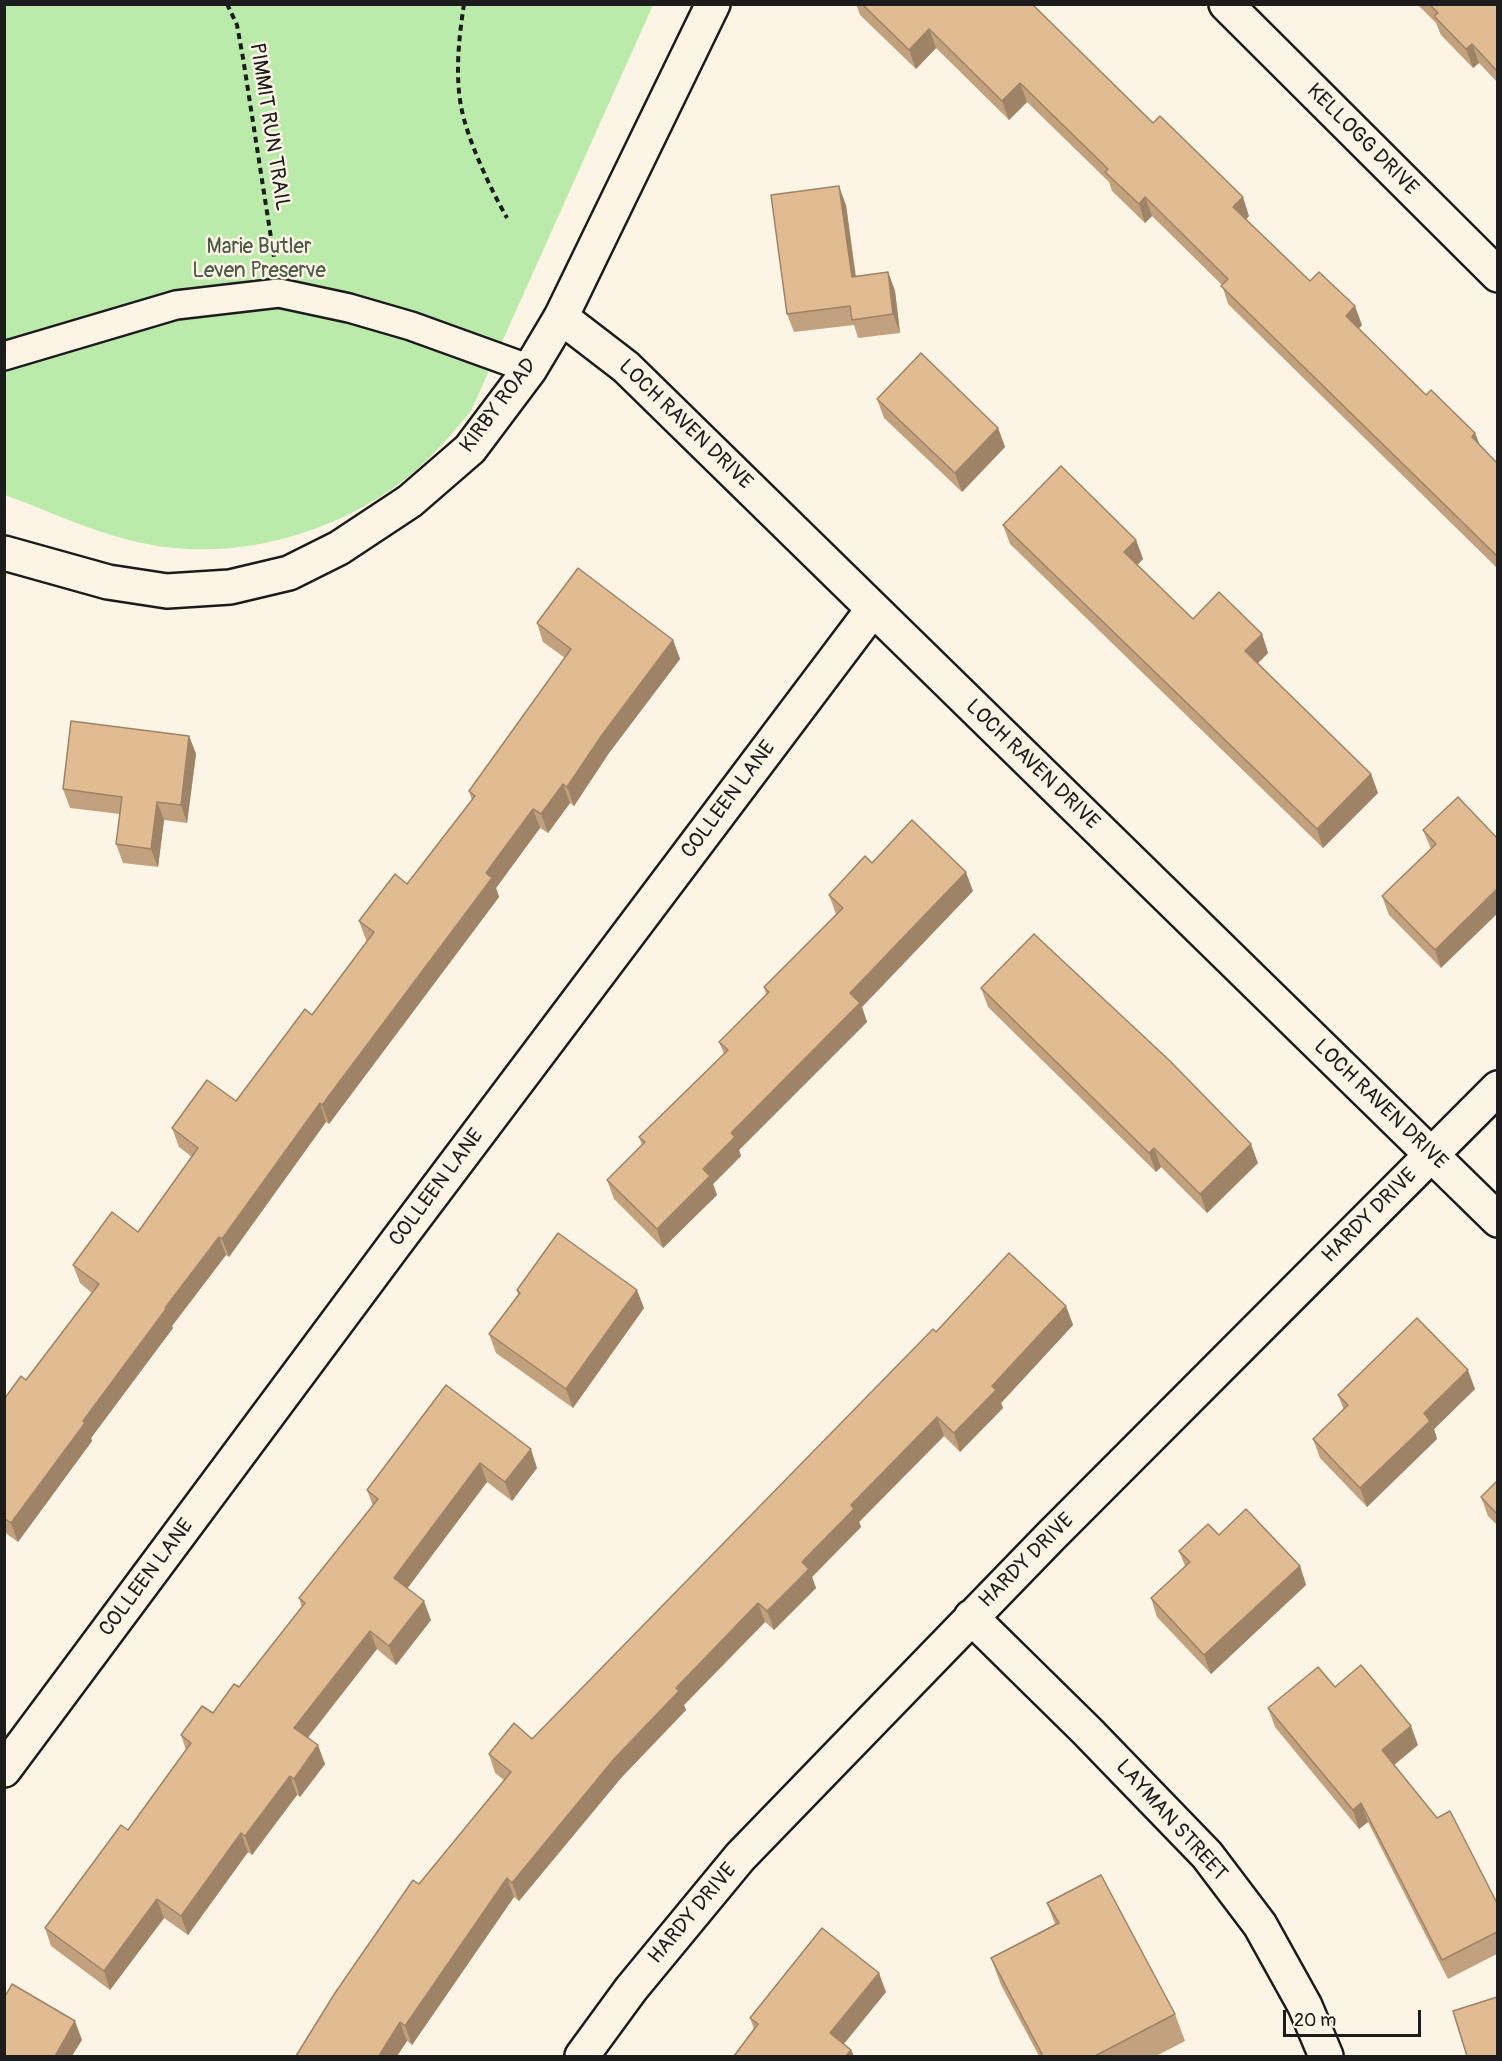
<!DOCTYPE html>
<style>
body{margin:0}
#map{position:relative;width:1502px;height:2061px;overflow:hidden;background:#fcf5e5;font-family:Pangolin,sans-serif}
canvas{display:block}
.frame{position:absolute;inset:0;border:6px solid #1c1c1c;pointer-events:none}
.scale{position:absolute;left:1283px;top:2010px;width:138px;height:27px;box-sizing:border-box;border:3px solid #1c1c1c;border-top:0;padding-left:8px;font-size:18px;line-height:21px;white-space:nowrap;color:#1c1c1c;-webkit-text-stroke:4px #fcf5e5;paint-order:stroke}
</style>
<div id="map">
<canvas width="1502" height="2061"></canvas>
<div class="frame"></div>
<div class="scale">20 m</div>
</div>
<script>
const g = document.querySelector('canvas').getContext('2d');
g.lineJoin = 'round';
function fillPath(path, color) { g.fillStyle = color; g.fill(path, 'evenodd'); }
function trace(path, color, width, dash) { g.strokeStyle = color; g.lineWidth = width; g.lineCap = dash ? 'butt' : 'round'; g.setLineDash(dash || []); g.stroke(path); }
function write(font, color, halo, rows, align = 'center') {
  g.font = font + ' Pangolin,sans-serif'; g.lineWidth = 5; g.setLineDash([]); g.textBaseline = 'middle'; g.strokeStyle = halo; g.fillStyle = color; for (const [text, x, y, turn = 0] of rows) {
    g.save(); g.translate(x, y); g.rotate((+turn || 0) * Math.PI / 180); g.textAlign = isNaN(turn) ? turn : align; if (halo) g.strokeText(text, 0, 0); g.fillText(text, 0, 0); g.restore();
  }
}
const green = new Path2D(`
 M 4,5 L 653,5 L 471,411 C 453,432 436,453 415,471 C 338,536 227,566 129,540 C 86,529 46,510 5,495 Z`);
const path = new Path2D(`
 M 227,4 L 237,25 L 243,58 L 274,257
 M 464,4 C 459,37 455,73 461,106 C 467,139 490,188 507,218`);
const lane = new Path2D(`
 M 4,356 L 176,305 L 279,293 L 349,308 L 411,326 L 530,369`);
const street = new Path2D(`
 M 1226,4 L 1498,275
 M 561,317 L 626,367 L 1498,1220
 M 971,1617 L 1087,1731 L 1207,1855 L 1260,1925 L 1305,2006 L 1326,2056
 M 4,1770 L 395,1244 L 873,609
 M 582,2056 L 631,1989 L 740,1857 L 1051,1536 L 1498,1088`);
const secondary = new Path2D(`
 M 4,553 L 108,582 L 167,591 L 230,587 L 289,573 L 339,548 L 410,501 L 470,449 L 530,369 L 561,317 L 713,4`);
const wall = new Path2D(`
 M 856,4 L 1032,4 L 1249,216 L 1246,219 L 1310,281 L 1362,325 L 1358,329 L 1426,395 L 1475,433 L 1480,445 L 1497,463 L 1497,568 L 1228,304 L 1222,285 L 1152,216 L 1145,223 L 1112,191 L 1109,182 L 1027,102 L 1009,120 L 936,48 L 916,69 L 860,15 Z
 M 1417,4 L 1497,4 L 1497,82 L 1479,63 L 1473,68 L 1441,35 L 1436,23 Z
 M 846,205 L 856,276 L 888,272 L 895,291 L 900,333 L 858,338 L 854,325 L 794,332 L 787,314 Z
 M 877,399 L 998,428 L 1005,447 L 962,492 L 884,418 Z
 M 1003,525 L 1136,540 L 1143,559 L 1137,565 L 1193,619 L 1262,634 L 1268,653 L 1258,663 L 1371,774 L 1378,793 L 1323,848 L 1010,544 Z
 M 537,623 L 673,640 L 680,659 L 609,753 L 574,806 L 570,803 L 548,833 L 540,828 L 496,888 L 499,897 L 329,1124 L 326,1122 L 229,1257 L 226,1255 L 172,1326 L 173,1328 L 91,1438 L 92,1441 L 18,1542 L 4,1532 L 4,1397 L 5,1398 L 26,1380 L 92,1293 L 80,1283 L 73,1265 L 138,1232 L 192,1157 L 179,1147 L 172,1128 L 236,1101 L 312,1015 L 367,941 L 366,940 L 359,921 L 407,884 L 472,800 L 469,791 L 565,658 L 543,642 Z
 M 189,736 L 196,754 L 187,823 L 164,820 L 158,867 L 123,863 L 116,844 L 120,814 L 70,808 L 63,789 Z
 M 1423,830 L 1497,838 L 1441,968 L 1389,915 L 1382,896 L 1431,849 Z
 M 872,863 L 973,891 L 862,1007 L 867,1022 L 739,1150 L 741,1156 L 713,1184 L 717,1195 L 663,1248 L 614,1199 L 607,1180 L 642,1145 L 639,1137 L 724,1054 L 719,1042 L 766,994 L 764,987 L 836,914 L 829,895 Z
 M 981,988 L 1258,1163 L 1207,1213 L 1161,1167 L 1156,1172 L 988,1007 Z
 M 517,1290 L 644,1308 L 573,1408 L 496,1353 L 489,1334 L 518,1295 Z
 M 1066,1306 L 1073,1325 L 1001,1403 L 1003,1408 L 960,1452 L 944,1436 L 859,1522 L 861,1527 L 812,1577 L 816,1588 L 774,1630 L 765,1622 L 684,1705 L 686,1710 L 621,1778 L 519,1901 L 514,1897 L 412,2045 L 407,2041 L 397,2056 L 296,2056 L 504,1780 L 495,1773 L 489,1754 L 532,1739 L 936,1332 Z
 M 446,1385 L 537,1468 L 512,1501 L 487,1482 L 407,1588 L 431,1620 L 396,1665 L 377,1649 L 308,1738 L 325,1764 L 300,1797 L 297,1795 L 252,1855 L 248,1852 L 188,1935 L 164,1918 L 110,1990 L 51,1946 L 45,1928 L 128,1830 L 186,1750 L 181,1735 L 213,1713 L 239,1687 L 302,1607 L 299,1598 L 373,1506 L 367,1490 Z
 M 1475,1389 L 1434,1429 L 1437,1439 L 1367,1507 L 1320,1458 L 1313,1439 L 1344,1410 L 1338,1395 Z
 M 1497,1481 L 1497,1525 L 1488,1516 L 1481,1497 Z
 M 1219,1535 L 1300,1566 L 1306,1585 L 1211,1674 L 1157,1617 L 1151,1598 L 1185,1566 L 1179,1551 Z
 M 1335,1687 L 1418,1745 L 1394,1765 L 1497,1903 L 1497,1954 L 1448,1979 L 1368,1822 L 1359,1829 L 1275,1727 L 1268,1708 Z
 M 1047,1903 L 1175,2014 L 1185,2041 L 1156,2056 L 1039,2056 L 1001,1985 L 991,1958 L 1055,1924 Z
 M 886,1992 L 844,2044 L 851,2050 L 854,2056 L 734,2056 L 754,2029 L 750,2018 Z`);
const shadedWall = new Path2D(`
 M 929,29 L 936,48 L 916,69 L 909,50 Z
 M 1472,44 L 1479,63 L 1473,68 L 1466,49 Z
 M 1020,83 L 1027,102 L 1009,120 L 1002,101 Z
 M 839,186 L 846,205 L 858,296 L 852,277 Z
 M 1145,197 L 1152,216 L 1145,223 L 1139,204 Z
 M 1243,197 L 1249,216 L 1240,226 L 1233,207 Z
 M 888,272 L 895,291 L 900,333 L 893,314 Z
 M 1355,306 L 1362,325 L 1352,335 L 1346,316 Z
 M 998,428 L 1005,447 L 962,492 L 955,473 Z
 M 1475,433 L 1482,452 L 1472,437 Z
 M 1136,540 L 1143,559 L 1131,571 L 1124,552 Z
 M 1262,634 L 1268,653 L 1252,669 L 1245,651 Z
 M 673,640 L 680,659 L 609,753 L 574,806 L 567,787 L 602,735 Z
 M 189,736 L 196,754 L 187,823 L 181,805 Z
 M 1371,774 L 1378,793 L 1323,848 L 1317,829 Z
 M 563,784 L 570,803 L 548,833 L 541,814 Z
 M 157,802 L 164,820 L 158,867 L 151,849 Z
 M 533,809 L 540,828 L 496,888 L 499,897 L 329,1124 L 322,1105 L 486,873 Z
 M 966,872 L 973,891 L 862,1007 L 867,1022 L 739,1150 L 741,1156 L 713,1184 L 717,1195 L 663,1248 L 657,1229 L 731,1133 L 850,993 Z
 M 1497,889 L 1497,914 L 1441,968 L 1435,950 Z
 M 320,1103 L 326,1122 L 229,1257 L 222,1239 Z
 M 1251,1144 L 1258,1163 L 1207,1213 L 1200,1194 Z
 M 1154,1148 L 1161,1167 L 1156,1172 L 1149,1153 Z
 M 219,1237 L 226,1255 L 172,1326 L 173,1328 L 91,1438 L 92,1441 L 18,1542 L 11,1523 L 83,1421 L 165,1308 Z
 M 637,1290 L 644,1308 L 573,1408 L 566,1389 Z
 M 1066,1306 L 1073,1325 L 1001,1403 L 1003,1408 L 960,1452 L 954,1433 L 992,1386 Z
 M 1468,1370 L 1475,1389 L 1434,1429 L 1437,1439 L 1367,1507 L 1360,1488 L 1424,1413 Z
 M 937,1417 L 944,1436 L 859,1522 L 861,1527 L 812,1577 L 816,1588 L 774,1630 L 767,1611 L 802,1562 L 851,1505 Z
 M 531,1449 L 537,1468 L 512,1501 L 505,1482 Z
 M 480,1463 L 487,1482 L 401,1597 L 394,1578 Z
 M 1300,1566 L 1306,1585 L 1211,1674 L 1204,1655 Z
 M 424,1601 L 431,1620 L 396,1665 L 389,1646 Z
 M 758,1603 L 765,1622 L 684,1705 L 686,1710 L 621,1778 L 519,1901 L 512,1883 L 614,1759 L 676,1688 Z
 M 370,1631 L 377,1649 L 301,1746 L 294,1728 Z
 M 1411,1726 L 1418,1745 L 1389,1769 L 1382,1750 Z
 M 318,1745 L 325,1764 L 300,1797 L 294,1779 Z
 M 290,1776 L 297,1795 L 252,1855 L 245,1836 Z
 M 1361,1803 L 1368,1822 L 1359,1829 L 1353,1810 Z
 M 241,1833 L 248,1852 L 188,1935 L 181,1916 Z
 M 507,1878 L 514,1897 L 412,2045 L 405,2026 Z
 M 157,1899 L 164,1918 L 110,1990 L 104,1971 Z
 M 879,1973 L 886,1992 L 837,2052 L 830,2033 Z
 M 75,2021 L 82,2040 L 72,2056 L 55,2056 Z
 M 400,2022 L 407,2041 L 397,2056 L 379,2056 Z
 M 851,2050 L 854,2056 L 846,2056 Z`);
const building = new Path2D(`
 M 862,4 L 1032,4 L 1153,123 L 1160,116 L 1243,197 L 1233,207 L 1310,281 L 1319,272 L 1355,306 L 1346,316 L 1426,395 L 1431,390 L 1475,433 L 1472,437 L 1497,463 L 1497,556 L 1221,286 L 1228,279 L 1145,197 L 1139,204 L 1105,172 L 1108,169 L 1020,83 L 1002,101 L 929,29 L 909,50 Z
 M 1429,4 L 1497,4 L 1497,71 L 1472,44 L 1466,49 L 1434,16 L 1438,13 Z
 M 839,186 L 852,277 L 888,272 L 893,314 L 852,320 L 850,306 L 787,314 L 771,195 Z
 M 921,353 L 998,428 L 955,473 L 877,399 Z
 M 1061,466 L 1136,540 L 1124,552 L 1193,619 L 1219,592 L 1262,634 L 1245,651 L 1371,774 L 1317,829 L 1003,525 Z
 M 578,568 L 673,640 L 602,735 L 567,787 L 563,784 L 541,814 L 533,809 L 486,873 L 492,878 L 322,1105 L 320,1103 L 222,1239 L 219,1237 L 165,1308 L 166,1309 L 83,1421 L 85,1423 L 11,1523 L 4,1518 L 4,1397 L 5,1398 L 21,1376 L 26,1380 L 99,1284 L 73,1265 L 112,1212 L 138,1232 L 198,1148 L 172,1128 L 207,1080 L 236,1101 L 305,1009 L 312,1015 L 374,932 L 359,921 L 395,874 L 407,884 L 475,796 L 469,791 L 571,649 L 537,623 Z
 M 71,721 L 189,736 L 181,805 L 157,802 L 151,849 L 116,844 L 122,797 L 63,789 Z
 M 1458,797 L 1497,838 L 1497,889 L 1435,950 L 1382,896 L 1436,844 L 1423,830 Z
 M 912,820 L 966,872 L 850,993 L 860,1003 L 731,1133 L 735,1137 L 703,1169 L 710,1176 L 657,1229 L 607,1180 L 645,1142 L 639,1137 L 728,1050 L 719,1042 L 769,992 L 764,987 L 843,908 L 829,895 L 865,856 L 872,863 Z
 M 1034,934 L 1169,1060 L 1251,1144 L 1200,1194 L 1154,1148 L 1149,1153 L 981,988 Z
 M 558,1233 L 637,1290 L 566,1389 L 489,1334 L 520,1293 L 517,1290 Z
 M 1009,1253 L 1066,1306 L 992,1386 L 996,1390 L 954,1433 L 937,1417 L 851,1505 L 854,1509 L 802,1562 L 809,1569 L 767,1611 L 758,1603 L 676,1688 L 679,1691 L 614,1759 L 512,1883 L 507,1878 L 405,2026 L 400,2022 L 379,2056 L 296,2056 L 335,1993 L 413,1880 L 419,1884 L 511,1772 L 489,1754 L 514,1723 L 532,1739 L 933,1329 L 936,1332 Z
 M 1417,1318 L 1468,1370 L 1424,1413 L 1430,1421 L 1360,1488 L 1313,1439 L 1348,1405 L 1338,1395 Z
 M 446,1385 L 531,1449 L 505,1482 L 480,1463 L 394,1578 L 424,1601 L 389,1646 L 370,1631 L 294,1728 L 318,1745 L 294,1779 L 290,1776 L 245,1836 L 241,1833 L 181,1916 L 157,1899 L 104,1971 L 45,1928 L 121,1825 L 128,1830 L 191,1743 L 181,1735 L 202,1706 L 213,1713 L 234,1684 L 239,1687 L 305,1603 L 299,1598 L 378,1499 L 367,1490 Z
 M 1497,1481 L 1497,1514 L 1481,1497 Z
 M 1246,1509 L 1300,1566 L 1204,1655 L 1151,1598 L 1190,1562 L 1179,1551 L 1208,1524 L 1219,1535 Z
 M 1361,1665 L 1411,1726 L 1382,1750 L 1437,1818 L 1450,1811 L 1497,1903 L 1497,1932 L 1442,1960 L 1361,1803 L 1353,1810 L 1268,1708 L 1318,1667 L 1335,1687 Z
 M 1101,1875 L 1175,2014 L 1095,2056 L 1043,2056 L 991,1958 L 1059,1923 L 1047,1903 Z
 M 822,1928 L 879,1973 L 830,2033 L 851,2050 L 846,2056 L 734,2056 L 758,2024 L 750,2018 Z
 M 12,1984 L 75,2021 L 55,2056 L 4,2056 L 4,1998 Z
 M 1497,1997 L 1497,2056 L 1467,2056 L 1453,2011 Z`);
const streetNames = [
 ["PIMMIT RUN TRAIL",269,127,81],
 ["KELLOGG DRIVE",1362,140,45],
 ["KIRBY ROAD",499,406,-53],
 ["LOCH RAVEN DRIVE",685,425,44],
 ["LOCH RAVEN DRIVE",1032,765,44],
 ["COLLEEN LANE",729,800,-53],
 ["LOCH RAVEN DRIVE",1380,1105,44],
 ["COLLEEN LANE",437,1188,-53],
 ["HARDY DRIVE",1370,1216,-45],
 ["HARDY DRIVE",1027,1561,-45],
 ["COLLEEN LANE",147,1578,-53],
 ["LAYMAN STREET",1171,1821,48],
 ["HARDY DRIVE",693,1914,-50]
];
const parkNames = [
 ["Marie Butler",259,248],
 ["Leven Preserve",259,272]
];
fillPath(green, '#baebab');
trace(lane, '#1c1c1c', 32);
trace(street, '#1c1c1c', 38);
trace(secondary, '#1c1c1c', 38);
trace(path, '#1c1c1c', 4, [6, 4.5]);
trace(lane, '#fcf5e5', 27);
trace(street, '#fcf5e5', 33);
trace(secondary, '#fcf5e5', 33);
fillPath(wall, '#c2a17e');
fillPath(shadedWall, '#9e8366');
fillPath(building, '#e1bb92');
trace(building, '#9e8366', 1.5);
write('21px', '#1c1c1c', '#fcf5e5', streetNames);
write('21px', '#4b5a47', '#fcf5e5', parkNames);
</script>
